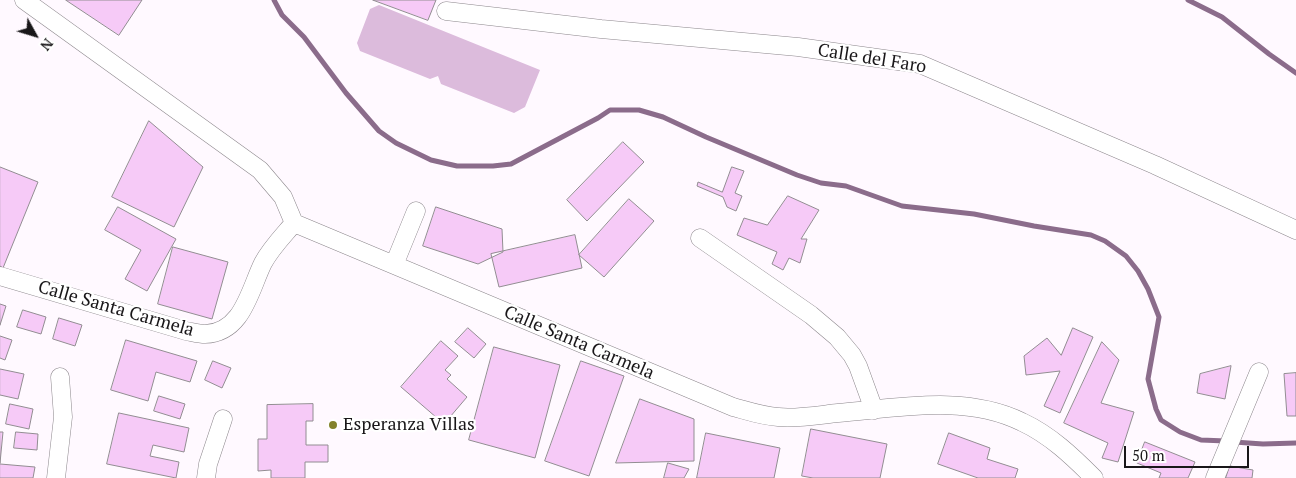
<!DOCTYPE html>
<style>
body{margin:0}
#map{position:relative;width:1296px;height:478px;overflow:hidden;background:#fff9ff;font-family:"PT Serif",serif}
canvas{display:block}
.north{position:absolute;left:10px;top:10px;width:50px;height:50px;-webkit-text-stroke:4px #fff;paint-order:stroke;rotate:129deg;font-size:14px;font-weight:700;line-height:20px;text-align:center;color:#191719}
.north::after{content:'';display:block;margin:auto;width:18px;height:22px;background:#191719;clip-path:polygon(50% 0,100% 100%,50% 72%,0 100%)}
.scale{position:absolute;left:1124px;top:446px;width:125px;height:22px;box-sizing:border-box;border:2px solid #191719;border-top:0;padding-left:6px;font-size:15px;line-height:18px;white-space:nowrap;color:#191719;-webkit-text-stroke:4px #fff;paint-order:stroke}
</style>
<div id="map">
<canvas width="1296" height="478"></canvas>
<div class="north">N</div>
<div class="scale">50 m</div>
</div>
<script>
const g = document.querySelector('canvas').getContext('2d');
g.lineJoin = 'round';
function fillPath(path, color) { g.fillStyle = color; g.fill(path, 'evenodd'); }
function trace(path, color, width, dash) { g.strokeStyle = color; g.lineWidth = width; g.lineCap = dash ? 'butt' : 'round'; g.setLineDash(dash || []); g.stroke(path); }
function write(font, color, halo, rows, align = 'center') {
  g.font = font + ' "PT Serif",serif'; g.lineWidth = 4.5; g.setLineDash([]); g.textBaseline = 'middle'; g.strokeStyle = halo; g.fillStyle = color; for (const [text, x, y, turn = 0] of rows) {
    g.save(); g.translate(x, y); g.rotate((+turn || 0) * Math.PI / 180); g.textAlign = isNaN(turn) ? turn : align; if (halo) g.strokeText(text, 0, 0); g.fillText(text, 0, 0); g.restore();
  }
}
const green = new Path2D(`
 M 379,5 L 540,70 L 525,107 L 514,113 L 441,84 L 438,76 L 430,79 L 360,51 L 357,43 L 370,9 Z`);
const stream = new Path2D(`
 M 274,0 L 282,15 L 304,37 L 346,93 L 379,131 L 396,143 L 431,160 L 457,166 L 493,166 L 511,164 L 598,118 L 610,110 L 639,110 L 663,117 L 706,137 L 797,175 L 821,183 L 846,186 L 902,206 L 974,214 L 1034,226 L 1091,235 L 1105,241 L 1126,256 L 1138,271 L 1148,289 L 1159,317 L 1148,379 L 1156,409 L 1161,420 L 1180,432 L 1201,440 L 1226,441
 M 1188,0 L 1222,17 L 1269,54 L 1296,73
 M 1234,442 L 1263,444 L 1296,443`);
const building = new Path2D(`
 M 66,0 L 142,0 L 119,35 Z
 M 373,0 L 436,0 L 428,20 Z
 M 149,121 L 203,167 L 174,227 L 112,197 Z
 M 623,142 L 644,162 L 587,221 L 567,200 Z
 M 0,167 L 38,182 L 3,268 L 0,266 Z
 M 732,167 L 744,171 L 735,193 L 742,196 L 736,211 L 727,207 L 723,197 L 697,186 L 698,182 L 722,192 Z
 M 788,196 L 819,210 L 801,239 L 807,239 L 800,263 L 789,258 L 783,270 L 772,264 L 777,252 L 737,235 L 744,218 L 767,225 Z
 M 629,199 L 654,221 L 604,277 L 579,255 Z
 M 118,207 L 176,239 L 147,291 L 125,279 L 141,250 L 105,230 Z
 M 436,207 L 502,229 L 503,252 L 478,264 L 423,246 Z
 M 575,235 L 582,268 L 499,287 L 491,254 Z
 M 173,247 L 228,262 L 212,319 L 158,304 Z
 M 0,304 L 6,306 L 0,325 Z
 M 23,310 L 46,317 L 41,334 L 17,327 Z
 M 59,318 L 82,325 L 75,346 L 53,339 Z
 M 468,328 L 486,344 L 474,358 L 455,342 Z
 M 1073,328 L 1093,337 L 1060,413 L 1044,406 L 1060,371 L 1026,375 L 1024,356 L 1047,338 L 1061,355 Z
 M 0,336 L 12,340 L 5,360 L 0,358 Z
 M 126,340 L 197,361 L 190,382 L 156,372 L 148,401 L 111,390 Z
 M 441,341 L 458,356 L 445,370 L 451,375 L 447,379 L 467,397 L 444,424 L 401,387 Z
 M 1102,342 L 1119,360 L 1101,403 L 1134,412 L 1118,462 L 1102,458 L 1108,443 L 1064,423 Z
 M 494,347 L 560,365 L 535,458 L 469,440 Z
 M 213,361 L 231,368 L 222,388 L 205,380 Z
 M 581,361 L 624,376 L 589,476 L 545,461 Z
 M 1231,366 L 1225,399 L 1197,393 L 1200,374 Z
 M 0,369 L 24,374 L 18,399 L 0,395 Z
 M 1296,373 L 1296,416 L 1287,416 L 1284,374 Z
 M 159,396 L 185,404 L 180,419 L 154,411 Z
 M 640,399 L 694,419 L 694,461 L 616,463 Z
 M 10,404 L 33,409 L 29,429 L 6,424 Z
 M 313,404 L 313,421 L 306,421 L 306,445 L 328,445 L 328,462 L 305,462 L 305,478 L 271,478 L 271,470 L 258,471 L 258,439 L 267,439 L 267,405 Z
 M 119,413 L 189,428 L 184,452 L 153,445 L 150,456 L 179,462 L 176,478 L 107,464 Z
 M 811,429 L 887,444 L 880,478 L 813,478 L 802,476 Z
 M 0,432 L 3,432 L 0,463 Z
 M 16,432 L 38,434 L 37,450 L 14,448 Z
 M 706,433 L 780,448 L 774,478 L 697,478 Z
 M 949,433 L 990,448 L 987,459 L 1018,469 L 1015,478 L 978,478 L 938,464 Z
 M 1145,442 L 1195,462 L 1188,478 L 1159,478 L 1161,473 L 1137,463 Z
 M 668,463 L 689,469 L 684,478 L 664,478 Z
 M 0,464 L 35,467 L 33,478 L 0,478 Z
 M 1230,466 L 1253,470 L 1252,478 L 1226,478 Z`);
const street = new Path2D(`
 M 24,0 L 260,170 L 283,197 L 294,223 L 733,407 C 748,411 762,416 778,417 C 797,419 819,415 838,413 C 898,408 966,394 1022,422 C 1050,435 1072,456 1094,478
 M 446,11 L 601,29 L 798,47 L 920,64 L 1155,165 L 1296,230
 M 700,238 L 811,315 L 837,337 L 852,355 L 858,366 L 874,410
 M 394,265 L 416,211
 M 0,276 L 186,331 C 192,332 199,334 205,334 C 243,333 250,289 263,263 C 271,248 283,236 294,223
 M 56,478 L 63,417 L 60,377
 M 206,478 L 208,464 L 223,419
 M 1215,478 L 1259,372`);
const markers = [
 [333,425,5,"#83822b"]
];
const streetNames = [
 ["Calle del Faro",872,59,9],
 ["Calle Santa Carmela",116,309,16],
 ["Calle Santa Carmela",579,343,23]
];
const poiNames = [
 ["Esperanza Villas",343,425]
];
fillPath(green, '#dcbbdc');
trace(stream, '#8b6c8b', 5);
fillPath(building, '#f6caf7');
trace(building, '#928d92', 1);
trace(street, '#8c878c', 19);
trace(street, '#fff', 18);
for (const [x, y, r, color] of markers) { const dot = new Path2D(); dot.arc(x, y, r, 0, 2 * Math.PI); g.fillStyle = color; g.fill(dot); trace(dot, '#fff', 2); }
write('18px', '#191719', '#fff', streetNames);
write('18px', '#191719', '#fff', poiNames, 'left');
</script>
